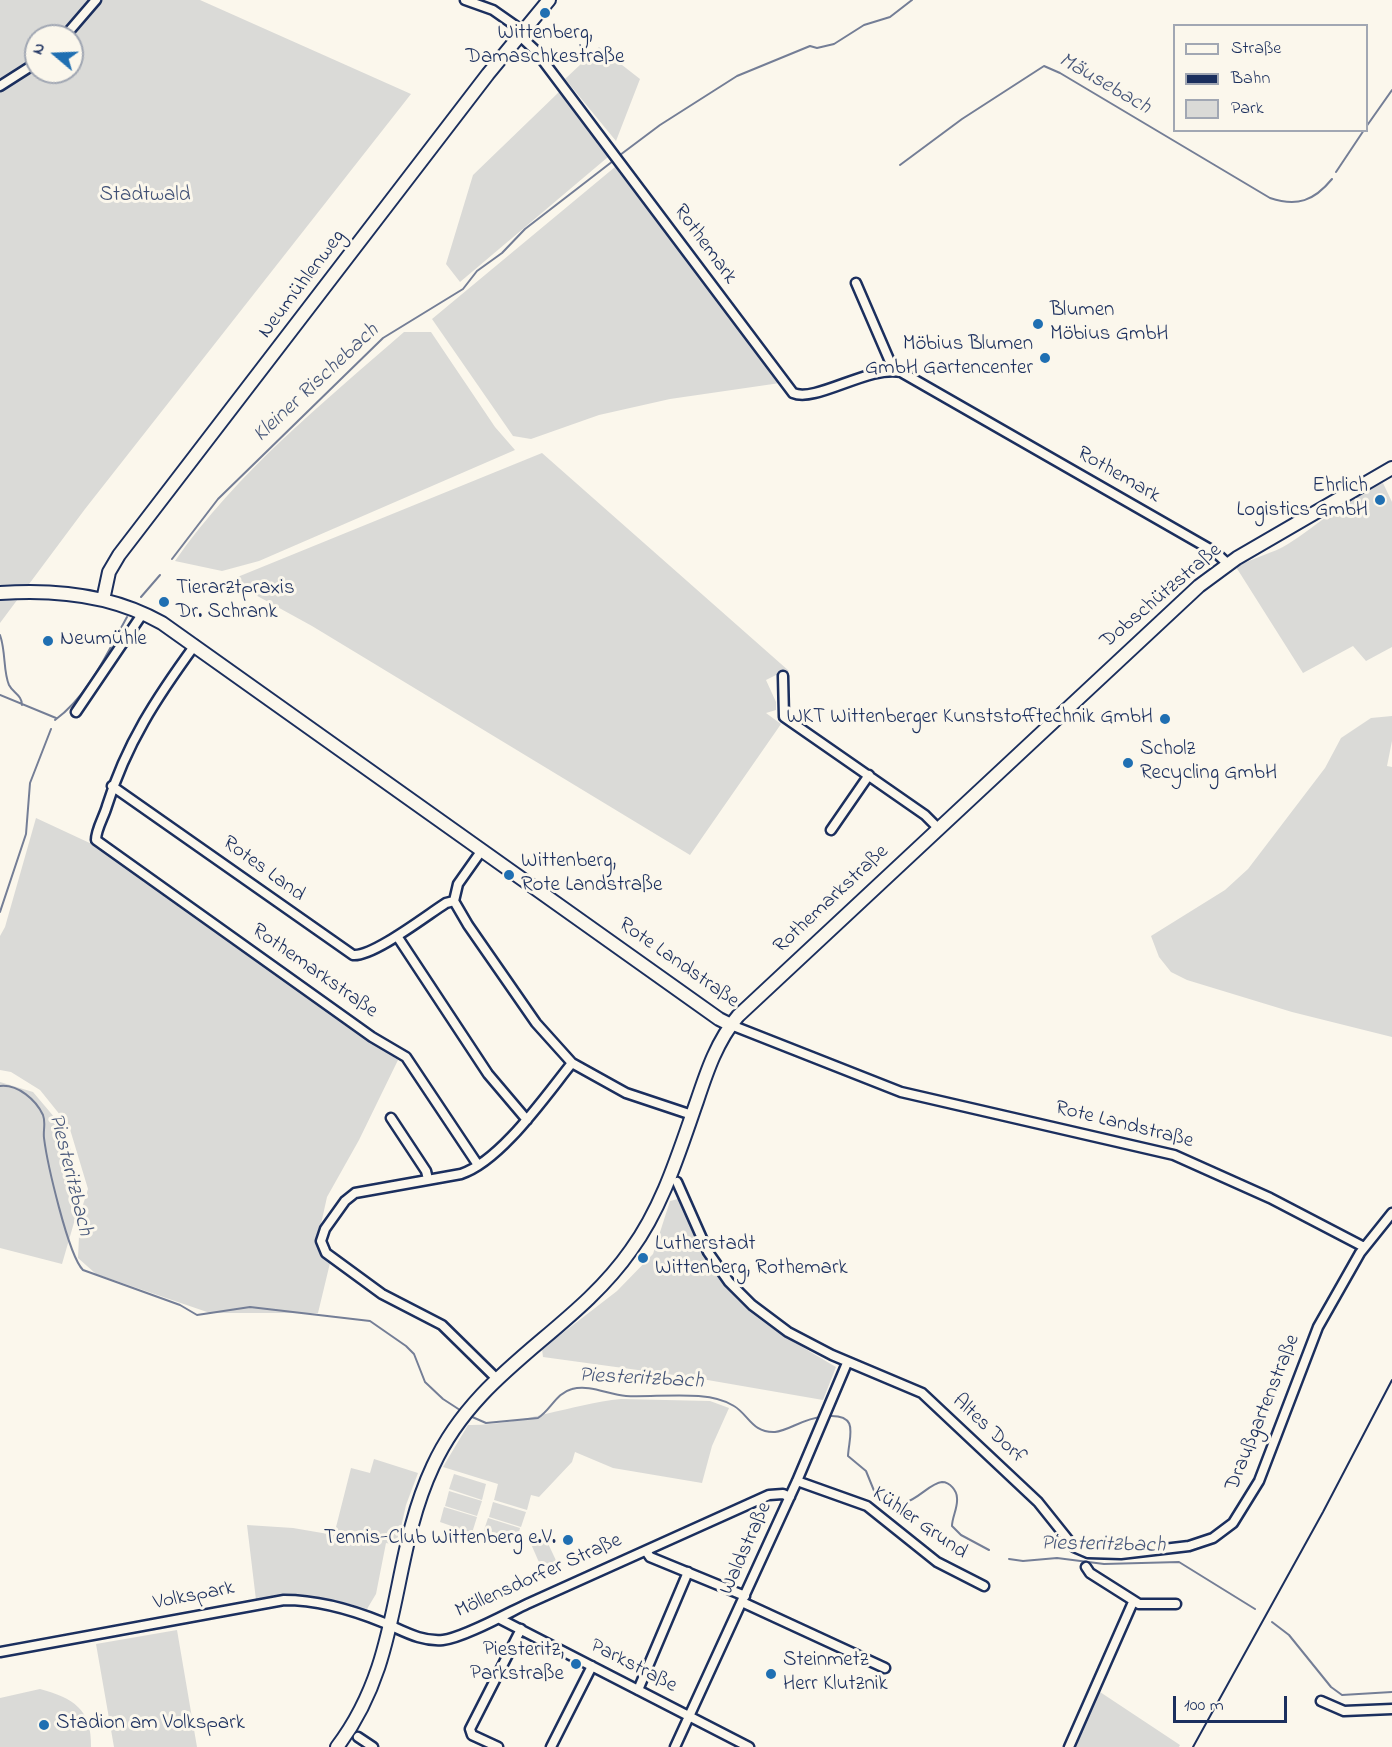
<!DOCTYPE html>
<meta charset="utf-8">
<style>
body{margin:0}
#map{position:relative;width:1392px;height:1747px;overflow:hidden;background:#fbf7ec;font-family:"Indie Flower",sans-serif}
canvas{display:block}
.legend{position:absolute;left:1173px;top:24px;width:195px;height:108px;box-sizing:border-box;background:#fbf7ec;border:2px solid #a1a7b3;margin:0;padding:8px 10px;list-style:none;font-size:18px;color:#1b2f5e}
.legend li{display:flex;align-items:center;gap:12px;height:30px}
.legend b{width:30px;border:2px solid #a1a7b3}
.north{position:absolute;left:24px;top:24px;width:60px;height:60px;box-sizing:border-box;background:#fbf7ec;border:2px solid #a1a7b3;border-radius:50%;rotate:289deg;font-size:16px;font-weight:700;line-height:24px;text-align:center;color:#1b2f5e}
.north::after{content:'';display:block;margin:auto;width:21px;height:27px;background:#1f6fb2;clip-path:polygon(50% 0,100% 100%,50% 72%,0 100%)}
.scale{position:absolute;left:1173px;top:1696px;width:114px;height:27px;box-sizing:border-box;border:3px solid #1b2f5e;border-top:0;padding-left:8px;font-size:18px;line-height:21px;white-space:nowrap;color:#1b2f5e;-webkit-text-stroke:4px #fbf7ec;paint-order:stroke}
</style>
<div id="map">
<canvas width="1392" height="1747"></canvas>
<ul class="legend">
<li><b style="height:8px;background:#fbf7ec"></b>Straße</li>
<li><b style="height:8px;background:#1b2f5e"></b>Bahn</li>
<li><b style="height:16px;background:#dadad7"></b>Park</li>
</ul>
<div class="north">N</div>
<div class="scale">100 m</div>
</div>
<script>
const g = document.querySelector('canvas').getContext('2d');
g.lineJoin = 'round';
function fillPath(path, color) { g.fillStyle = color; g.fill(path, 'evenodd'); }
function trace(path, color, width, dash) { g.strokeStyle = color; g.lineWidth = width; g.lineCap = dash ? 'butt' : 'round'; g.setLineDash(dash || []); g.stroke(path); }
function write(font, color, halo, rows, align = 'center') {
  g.font = font + ' "Indie Flower",sans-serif'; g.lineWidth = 6; g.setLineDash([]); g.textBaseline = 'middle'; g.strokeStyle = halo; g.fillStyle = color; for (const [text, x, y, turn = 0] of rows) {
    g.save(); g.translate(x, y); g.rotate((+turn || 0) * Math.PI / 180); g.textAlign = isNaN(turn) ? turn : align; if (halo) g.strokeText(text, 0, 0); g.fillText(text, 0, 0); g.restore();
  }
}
const green = new Path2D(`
 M 0,0 L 200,0 L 411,94 L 85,509 L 0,623 ZM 36,36 L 72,36 L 72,72 L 36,72 Z
 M 599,47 L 640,79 L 616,141 L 565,79 Z
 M 559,92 L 608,157 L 460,282 L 446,264 L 473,175 Z
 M 615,167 L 780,383 L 670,399 L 599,415 L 531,439 L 513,436 L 432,319 Z
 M 404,332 L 431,332 L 495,427 L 515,450 L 259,561 L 222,571 L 175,561 C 237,472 323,403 404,332 Z
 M 542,453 L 789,671 L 780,678 L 776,675 L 766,680 L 776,702 L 776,710 L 766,713 L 781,724 L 690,855 L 312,626 L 241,587 L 235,578 Z
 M 1383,483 L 1392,502 L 1392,647 L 1366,661 L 1353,646 L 1303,673 L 1236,567 C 1252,558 1274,553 1288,544 C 1314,528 1355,492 1383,483 Z
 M 1392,716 L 1392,741 L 1387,766 L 1392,767 L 1392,1037 L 1292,1012 L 1187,980 L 1171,972 L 1159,957 L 1151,936 L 1225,890 L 1248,869 L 1325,768 L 1341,738 L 1371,718 Z
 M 36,818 L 94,845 L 398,1060 L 359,1140 L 327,1197 L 317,1242 L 330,1263 L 318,1313 L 210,1313 L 96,1274 L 78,1258 L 80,1214 L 88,1189 L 69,1126 L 40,1090 L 11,1072 L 0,1070 L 0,936 L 5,927 Z
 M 0,1082 L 33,1092 L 66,1131 L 82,1195 L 62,1264 L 0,1248 Z
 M 678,1199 C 693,1231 707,1265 730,1292 C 758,1324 800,1345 836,1367 L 823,1400 L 696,1378 L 543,1357 L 542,1349 L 617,1291 L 653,1254 L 670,1201 Z
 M 621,1399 L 710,1401 L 729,1408 L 712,1446 L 702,1483 L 613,1468 L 575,1452 L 572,1462 L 539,1497 L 531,1495 L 527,1510 L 494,1500 L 498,1484 L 443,1467 L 468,1425 C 520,1426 570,1404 621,1399 Z
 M 374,1459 L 418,1473 L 406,1505 L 397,1545 L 386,1543 L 376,1594 L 367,1609 C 327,1597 298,1592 256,1600 L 247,1525 L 293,1528 L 334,1535 L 351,1468 L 370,1473 Z
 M 454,1474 L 486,1484 L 482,1500 L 449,1489 Z
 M 449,1491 L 482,1501 L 477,1516 L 445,1506 Z
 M 493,1502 L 526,1512 L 521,1527 L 489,1517 Z
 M 444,1507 L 477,1517 L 472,1533 L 440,1522 Z
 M 488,1518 L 520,1528 L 516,1544 L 483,1533 Z
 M 545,1537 L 560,1569 L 545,1576 L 531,1544 Z
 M 177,1630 L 197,1747 L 114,1747 L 96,1644 Z
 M 40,1689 C 73,1698 92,1709 91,1747 L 0,1747 L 0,1698 Z
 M 1100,1692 L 1180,1745 L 1179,1747 L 1074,1747 Z`);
const stream = new Path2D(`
 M 1366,127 L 1392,90
 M 620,155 L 660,125 L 737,76 L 810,46 L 817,48 L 834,44 L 864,25 L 890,17 L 912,0
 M 900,165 L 962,119 L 1044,66 L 1060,73 L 1270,198 C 1297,207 1314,201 1332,179
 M 1336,172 L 1364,130
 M 172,559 L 218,499 L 383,338 L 463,289 L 477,271 L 502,253 L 525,229 L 613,161
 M 141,597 L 160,575
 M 0,635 C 6,652 3,671 9,685 C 13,693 22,695 22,705
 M 0,695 L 56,718
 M 55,720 C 89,695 107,653 127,617
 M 0,912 L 26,834 L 30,783 L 51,729
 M 0,1086 C 18,1084 36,1100 43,1115 C 46,1123 43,1130 44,1138 C 47,1162 68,1255 83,1270 L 180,1305 L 197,1315 L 250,1307 L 370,1321 L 406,1346 L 414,1354 L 425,1382 L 443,1399 L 463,1412
 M 470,1416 L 486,1423 L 538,1418 C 551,1410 556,1393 572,1389 C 590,1384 609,1395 626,1396 C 656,1398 708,1389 734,1406 C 749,1415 752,1433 775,1432 C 788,1431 804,1418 822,1417
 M 828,1416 C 860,1414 849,1436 848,1456 L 866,1471 L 877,1498 C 907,1519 925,1483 942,1482 C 950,1482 957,1491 957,1498 C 958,1508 952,1517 952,1526 L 961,1535 L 989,1550
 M 1009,1559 L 1023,1561 L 1057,1558 L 1104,1564 L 1179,1562 L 1255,1609
 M 1272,1622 L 1289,1635 L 1331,1687 L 1342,1695 L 1392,1692`);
const street = new Path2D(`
 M 465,0 L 493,10 L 523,31
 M 65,36 L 96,0
 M 520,36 L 535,50 L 793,393 C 816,403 869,365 901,372 L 1215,552 L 1228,564
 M 0,86 L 36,63
 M 856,283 L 894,371
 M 195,645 C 157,697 126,744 107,806 C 104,817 96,829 96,840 L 372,1037 L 406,1057 L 478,1165
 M 783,676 L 784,717 L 925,815 L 938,828
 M 76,712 L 143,613
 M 112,786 L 353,955 C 373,957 427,915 446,903 L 454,901 L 458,884 L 482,850
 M 831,830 L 869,775
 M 454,901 L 468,925 L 536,1023 L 572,1063 L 626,1093 L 692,1115
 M 397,936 L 488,1074 L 527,1120
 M 731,1025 L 901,1092 L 1174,1155 L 1270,1198 L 1364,1247
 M 391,1118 L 426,1171 L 428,1179
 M 677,1182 L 708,1252 L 729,1282 L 752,1305 L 788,1332 L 832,1355 L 922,1393 L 1038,1502 L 1074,1547 L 1088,1553 L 1121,1554 L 1189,1546 L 1213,1538 L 1233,1523 L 1259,1481 L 1318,1327 L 1360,1253 L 1392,1213
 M 496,1378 L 442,1325 L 382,1294 L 326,1253 L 321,1241 L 325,1229 L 345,1201 L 355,1193 L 461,1174 C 501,1161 546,1095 572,1063
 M 797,1481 L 867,1506 L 937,1562 L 984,1586
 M 646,1551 L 650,1557 L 745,1596
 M 1086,1567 L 1090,1573 L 1139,1604 L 1176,1604
 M 742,1602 L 885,1668
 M 500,1619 L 749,1747
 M 0,1652 L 284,1600 C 319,1600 350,1609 382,1622 C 402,1630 420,1642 443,1640 C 463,1638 508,1613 527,1604 L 769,1495 L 783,1494 L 790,1497
 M 638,1690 L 688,1572
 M 1321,1701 L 1344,1711 L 1392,1709
 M 358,1737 L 373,1747
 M 498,1747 L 472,1735 L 470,1729 L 521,1629
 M 551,1747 L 592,1666
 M 675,1747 L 797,1481 L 847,1363
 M 1069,1747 L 1133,1602`);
const secondary = new Path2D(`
 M 0,593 C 56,589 113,595 162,623 L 719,1019 L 731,1025
 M 103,600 L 109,572 L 119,555 L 488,74 L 549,0
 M 337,1747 C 404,1659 389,1560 433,1466 C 478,1368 573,1333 631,1250 C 663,1206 679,1152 697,1101 C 707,1071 717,1041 738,1016 L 1199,586 L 1237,558 L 1392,468`);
const rail = new Path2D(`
 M 1193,1747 L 1323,1512 L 1392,1380`);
const markers = [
 [545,13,6,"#1f6fb2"],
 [1038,324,6,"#1f6fb2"],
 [1045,358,6,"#1f6fb2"],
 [1380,500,6,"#1f6fb2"],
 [164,602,6,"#1f6fb2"],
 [48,641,6,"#1f6fb2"],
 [1165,719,6,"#1f6fb2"],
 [1128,763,6,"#1f6fb2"],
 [509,875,6,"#1f6fb2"],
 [643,1258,6,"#1f6fb2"],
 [568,1540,6,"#1f6fb2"],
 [576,1664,6,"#1f6fb2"],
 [771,1674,6,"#1f6fb2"],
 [44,1725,6,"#1f6fb2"]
];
const poiNames = [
 ["Wittenberg,",545,35,"center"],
 ["Damaschkestraße",545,59,"center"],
 ["Blumen",1050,312],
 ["Möbius GmbH",1050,336],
 ["Möbius Blumen",1033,346,"right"],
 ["GmbH Gartencenter",1033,370,"right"],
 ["Ehrlich",1368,488,"right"],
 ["Logistics GmbH",1368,512,"right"],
 ["Tierarztpraxis",176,590],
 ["Dr. Schrank",176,614],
 ["Neumühle",60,641],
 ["WKT Wittenberger Kunststofftechnik GmbH",1153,719,"right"],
 ["Scholz",1140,751],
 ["Recycling GmbH",1140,775],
 ["Wittenberg,",521,863],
 ["Rote Landstraße",521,887],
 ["Lutherstadt",655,1246],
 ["Wittenberg, Rothemark",655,1270],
 ["Tennis-Club Wittenberg e.V.",556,1540,"right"],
 ["Piesteritz,",564,1652,"right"],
 ["Parkstraße",564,1676,"right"],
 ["Steinmetz",783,1662],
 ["Herr Klutznik",783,1686],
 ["Stadion am Volkspark",56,1725]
];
const parkNames = [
 ["Stadtwald",145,197]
];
const streetNames = [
 ["Rothemark",704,245,54],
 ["Neumühlenweg",303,285,-53],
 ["Rothemark",1118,476,30],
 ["Dobschützstraße",1162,597,-40],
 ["Rotes Land",263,870,36],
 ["Rothemarkstraße",832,900,-43],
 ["Rote Landstraße",678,964,35],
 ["Rothemarkstraße",314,972,35],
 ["Rote Landstraße",1124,1126,14],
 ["Draußgartenstraße",1264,1413,-68],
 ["Altes Dorf",988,1430,43],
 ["Kühler Grund",919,1524,35],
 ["Waldstraße",747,1549,-66],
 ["Möllensdorfer Straße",539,1577,-24],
 ["Volkspark",194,1597,-11],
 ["Parkstraße",633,1667,27]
];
const waterNames = [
 ["Mäusebach",1104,85,30],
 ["Kleiner Rischebach",317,384,-43],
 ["Piesteritzbach",69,1175,76],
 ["Piesteritzbach",641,1380,3],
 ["Piesteritzbach",1103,1546,1]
];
fillPath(green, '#dadad7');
trace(stream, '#747e96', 2);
trace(street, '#1b2f5e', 13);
trace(secondary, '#1b2f5e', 16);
trace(street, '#fbf7ec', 8);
trace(secondary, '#fbf7ec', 12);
trace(rail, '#1b2f5e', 2);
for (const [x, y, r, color] of markers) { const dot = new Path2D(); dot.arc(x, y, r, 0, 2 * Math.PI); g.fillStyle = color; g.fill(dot); trace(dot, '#fbf7ec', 2); }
write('21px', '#1b2f5e', '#fbf7ec', poiNames, 'left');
write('21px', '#415176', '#fbf7ec', parkNames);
write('21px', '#1b2f5e', '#fbf7ec', streetNames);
write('italic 22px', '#47577a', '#fbf7ec', waterNames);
</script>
